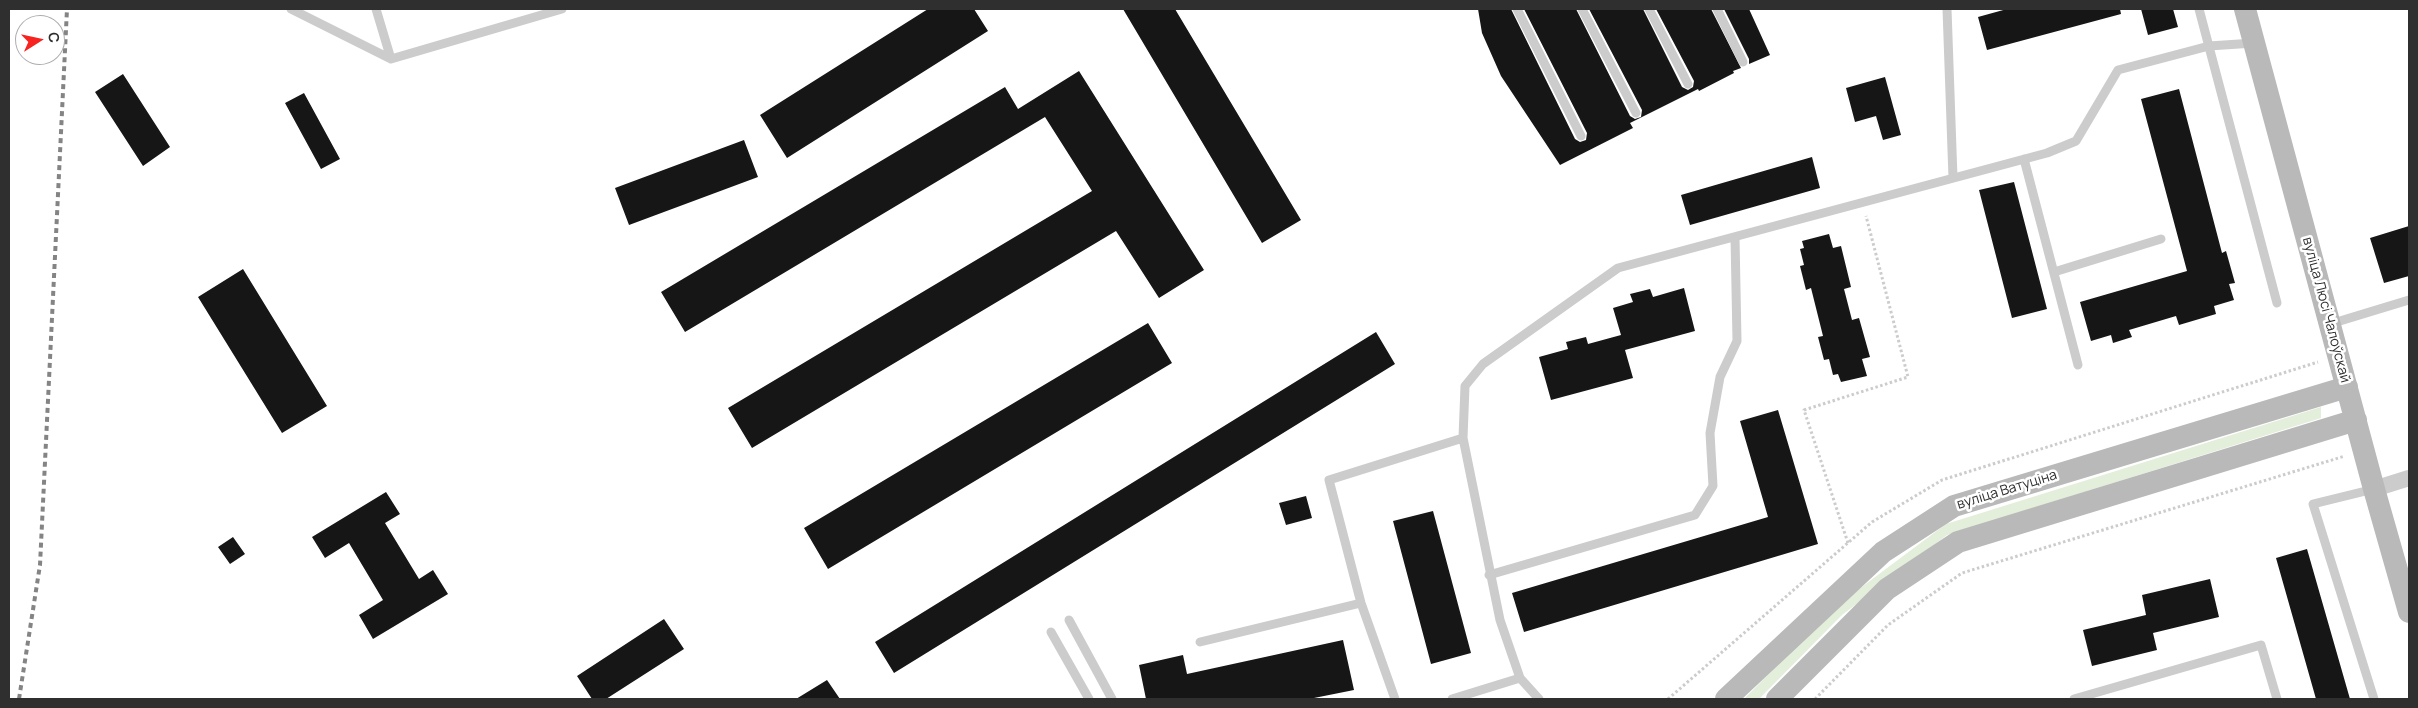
<!DOCTYPE html>
<meta charset="utf-8">
<style>
body{margin:0}
#map{position:relative;width:2418px;height:708px;overflow:hidden;background:#fff;font-family:Manrope,sans-serif}
canvas{display:block}
.frame{position:absolute;inset:0;border:10px solid #2f2f2f;pointer-events:none}
.north{position:absolute;left:15px;top:15px;width:50px;height:50px;box-sizing:border-box;background:#fff;border:1px solid #acacac;border-radius:50%;rotate:80deg;font-size:14px;font-weight:700;line-height:20px;text-align:center;color:#2f2f2f}
.north::after{content:'';display:block;margin:auto;width:18px;height:22px;background:#f62320;clip-path:polygon(50% 0,100% 100%,50% 72%,0 100%)}
</style>
<div id="map">
<canvas width="2418" height="708"></canvas>
<div class="frame"></div>
<div class="north">С</div>
</div>
<script>
const g = document.querySelector('canvas').getContext('2d');
g.lineJoin = 'round';
function fillPath(path, color) { g.fillStyle = color; g.fill(path, 'evenodd'); }
function trace(path, color, width, dash) { g.strokeStyle = color; g.lineWidth = width; g.lineCap = dash ? 'butt' : 'round'; g.setLineDash(dash || []); g.stroke(path); }
function write(font, color, halo, rows, align = 'center') {
  g.font = font + ' Manrope,sans-serif'; g.lineWidth = 5; g.setLineDash([]); g.textBaseline = 'middle'; g.strokeStyle = halo; g.fillStyle = color; for (const [text, x, y, turn = 0] of rows) {
    g.save(); g.translate(x, y); g.rotate((+turn || 0) * Math.PI / 180); g.textAlign = isNaN(turn) ? turn : align; if (halo) g.strokeText(text, 0, 0); g.fillText(text, 0, 0); g.restore();
  }
}
const green = new Path2D(`
 M 2321,407 L 2321,418 L 1947,535 L 1842,615 L 1759,699 L 1744,699 L 1835,607 L 1946,524 Z`);
const building = new Path2D(`
 M 928,9 L 974,9 L 988,31 L 787,158 L 760,115 Z
 M 1123,9 L 1175,9 L 1301,220 L 1262,243 Z
 M 1478,9 L 1511,9 L 1575,139 L 1580,142 L 1586,140 L 1587,133 L 1524,9 L 1576,9 L 1630,116 L 1635,119 L 1641,117 L 1642,110 L 1589,9 L 1643,9 L 1682,87 L 1688,90 L 1693,87 L 1694,81 L 1656,9 L 1711,9 L 1741,68 L 1733,71 L 1734,73 L 1699,91 L 1698,89 L 1630,123 L 1633,128 L 1560,165 L 1501,76 L 1482,33 Z
 M 1724,9 L 1749,9 L 1770,55 L 1749,64 L 1749,59 Z
 M 2007,9 L 2120,9 L 2121,14 L 1987,50 L 1978,17 Z
 M 2141,9 L 2173,9 L 2178,27 L 2148,35 Z
 M 1079,71 L 1204,270 L 1159,298 L 1116,231 L 752,448 L 728,408 L 1092,191 L 1045,117 L 685,332 L 661,292 L 1005,87 L 1018,109 Z
 M 123,74 L 170,147 L 143,166 L 95,92 Z
 M 1885,77 L 1901,135 L 1883,140 L 1876,116 L 1855,122 L 1846,88 Z
 M 2179,89 L 2222,253 L 2226,251 L 2235,283 L 2229,284 L 2234,300 L 2214,306 L 2216,314 L 2179,325 L 2176,316 L 2129,330 L 2132,337 L 2113,343 L 2111,335 L 2091,341 L 2080,302 L 2187,271 L 2141,99 Z
 M 304,93 L 340,159 L 321,169 L 285,103 Z
 M 744,140 L 758,177 L 629,225 L 615,188 Z
 M 1812,157 L 1820,188 L 1690,225 L 1681,195 Z
 M 2014,182 L 2047,309 L 2012,318 L 1979,190 Z
 M 2409,226 L 2409,276 L 2384,283 L 2370,238 Z
 M 1829,234 L 1833,248 L 1841,246 L 1851,287 L 1844,289 L 1852,320 L 1859,318 L 1870,357 L 1862,359 L 1867,376 L 1841,382 L 1838,374 L 1833,375 L 1829,359 L 1824,360 L 1818,337 L 1823,336 L 1811,288 L 1806,290 L 1800,266 L 1804,265 L 1800,249 L 1804,248 L 1802,241 Z
 M 243,269 L 327,406 L 282,433 L 198,297 Z
 M 1684,288 L 1695,331 L 1625,350 L 1633,378 L 1551,400 L 1539,357 L 1568,349 L 1566,342 L 1586,337 L 1588,344 L 1621,335 L 1613,308 L 1633,302 L 1630,294 L 1650,289 L 1653,297 Z
 M 1148,323 L 1172,363 L 828,569 L 804,528 Z
 M 1376,332 L 1395,364 L 894,673 L 875,642 Z
 M 1778,410 L 1818,544 L 1524,632 L 1512,593 L 1768,517 L 1740,421 Z
 M 386,492 L 400,514 L 385,523 L 419,579 L 433,570 L 448,594 L 373,639 L 359,615 L 383,600 L 349,543 L 325,558 L 312,537 Z
 M 1306,496 L 1312,518 L 1286,525 L 1279,503 Z
 M 1433,511 L 1471,653 L 1431,664 L 1393,521 Z
 M 233,537 L 245,554 L 230,564 L 218,547 Z
 M 2307,549 L 2350,699 L 2316,699 L 2276,558 Z
 M 2210,579 L 2219,617 L 2153,633 L 2157,650 L 2092,666 L 2083,630 L 2146,615 L 2142,595 Z
 M 664,619 L 684,649 L 606,699 L 592,699 L 577,676 Z
 M 1343,640 L 1354,690 L 1309,699 L 1146,699 L 1139,665 L 1183,655 L 1187,674 Z
 M 827,680 L 840,699 L 796,699 Z`);
const path = new Path2D(`
 M 1848,543 L 1804,410 L 1908,377 L 1866,216
 M 1668,699 L 1872,522 L 1942,480 L 2318,362
 M 1815,699 L 1888,625 L 1962,573 L 2345,456`);
const lane = new Path2D(`
 M 291,9 L 391,59 L 562,9
 M 376,9 L 391,59
 M 1517,9 L 1581,136
 M 1582,9 L 1636,113
 M 1649,9 L 1688,84
 M 1717,9 L 1743,62
 M 1947,9 L 1953,178
 M 2199,9 L 2277,303
 M 2024,159 L 2078,365
 M 2054,272 L 2161,239
 M 2330,324 L 2409,300
 M 1463,438 L 1500,620 L 1520,678 L 1539,699
 M 2374,489 L 2313,504 L 2374,699
 M 1489,575 L 1695,515 L 1713,486 L 1710,433 L 1720,377 L 1737,341 L 1735,237
 M 1069,620 L 1112,699
 M 1051,632 L 1089,699
 M 1200,642 L 1361,603
 M 1395,699 L 1361,603 L 1329,480 L 1463,438 L 1465,386 L 1483,364 L 1618,268 L 2047,153 L 2076,141 L 2118,70 L 2209,46 L 2254,43
 M 1452,699 L 1520,678
 M 2074,699 L 2261,645 L 2277,699`);
const street = new Path2D(`
 M 2374,489 L 2409,478`);
const secondary = new Path2D(`
 M 2245,9 L 2374,489 L 2409,612
 M 1726,699 L 1883,552 L 1954,506 L 2347,387
 M 1777,699 L 1887,589 L 1958,542 L 2356,420`);
const rail = new Path2D(`
 M 19,699 L 40,565 L 67,9`);
const streetNames = [
 ["вуліца Люсі Чалоўскай",2326,310,75],
 ["вуліца Ватуціна",2007,490,-17]
];
fillPath(green, '#e3eedb');
fillPath(building, '#161616');
trace(path, '#ccc', 3, [2.5, 2.5]);
trace(lane, '#ccc', 9);
trace(street, '#ccc', 16);
trace(secondary, '#b9b9b9', 22);
trace(rail, '#848484', 4, [5, 4]);
write('14px', '#2f2f2f', '#fff', streetNames);
</script>
